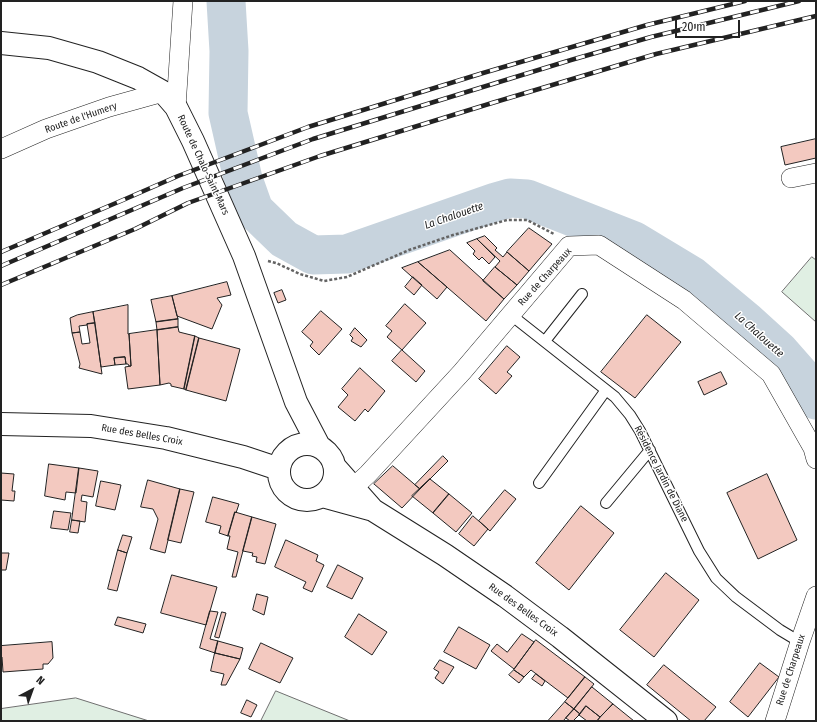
<!DOCTYPE html>
<meta charset="utf-8">
<style>
body{margin:0}
#map{position:relative;width:817px;height:722px;overflow:hidden;background:#fff;font-family:"Fira Sans Condensed",sans-serif}
canvas{display:block}
.frame{position:absolute;inset:0;border:2px solid #222;pointer-events:none}
.north{position:absolute;left:12px;top:670px;width:40px;height:40px;-webkit-text-stroke:3px #fff;paint-order:stroke;rotate:41deg;font-size:11px;font-weight:700;line-height:16px;text-align:center;color:#222}
.north::after{content:'';display:block;margin:auto;width:14px;height:18px;background:#222;clip-path:polygon(50% 0,100% 100%,50% 72%,0 100%)}
.scale{position:absolute;left:675px;top:20px;width:65px;height:18px;box-sizing:border-box;border:2px solid #222;border-top:0;padding-left:5px;font-size:12px;line-height:14px;white-space:nowrap;color:#222;-webkit-text-stroke:3px #fff;paint-order:stroke}
</style>
<div id="map">
<canvas width="817" height="722"></canvas>
<div class="frame"></div>
<div class="north">N</div>
<div class="scale">20 m</div>
</div>
<script>
const g = document.querySelector('canvas').getContext('2d');
g.lineJoin = 'round';
function fillPath(path, color) { g.fillStyle = color; g.fill(path, 'evenodd'); }
function trace(path, color, width, dash) { g.strokeStyle = color; g.lineWidth = width; g.lineCap = dash ? 'butt' : 'round'; g.setLineDash(dash || []); g.stroke(path); }
function write(font, color, halo, rows, align = 'center') {
  g.font = font + ' "Fira Sans Condensed",sans-serif'; g.lineWidth = 3; g.setLineDash([]); g.textBaseline = 'middle'; g.strokeStyle = halo; g.fillStyle = color; for (const [text, x, y, turn = 0] of rows) {
    g.save(); g.translate(x, y); g.rotate((+turn || 0) * Math.PI / 180); g.textAlign = isNaN(turn) ? turn : align; if (halo) g.strokeText(text, 0, 0); g.fillText(text, 0, 0); g.restore();
  }
}
const green = new Path2D(`
 M 812,257 L 816,260 L 816,322 L 782,292 Z
 M 276,691 L 350,721 L 261,721 Z
 M 76,698 L 149,721 L 1,721 L 1,709 Z`);
const river = new Path2D(`
 M 226,1 L 229,51 L 228,113 L 243,179 L 254,210 L 284,239 L 313,255 L 347,254 L 496,202 L 510,198 L 527,199 L 634,241 L 692,276 L 746,321 L 779,351 L 801,376 L 816,400`);
const building = new Path2D(`
 M 816,139 L 816,158 L 785,165 L 781,147 Z
 M 529,228 L 552,244 L 529,271 L 507,252 Z
 M 485,236 L 497,248 L 495,250 L 503,257 L 507,252 L 529,271 L 517,285 L 495,267 L 500,261 L 477,239 Z
 M 477,239 L 495,257 L 489,264 L 482,257 L 479,260 L 473,254 L 475,251 L 467,243 Z
 M 450,250 L 504,299 L 486,321 L 418,262 Z
 M 418,262 L 447,287 L 437,299 L 402,268 Z
 M 495,267 L 517,285 L 504,299 L 483,281 Z
 M 413,277 L 422,285 L 414,295 L 405,287 Z
 M 227,282 L 231,295 L 217,298 L 222,305 L 212,329 L 177,316 L 172,296 Z
 M 282,290 L 286,300 L 278,303 L 274,293 Z
 M 172,296 L 178,319 L 156,322 L 151,300 Z
 M 405,304 L 426,323 L 402,350 L 387,337 L 392,331 L 386,326 Z
 M 128,305 L 128,334 L 129,334 L 131,366 L 129,366 L 128,364 L 126,364 L 125,357 L 114,358 L 115,365 L 101,367 L 93,312 Z
 M 321,311 L 342,329 L 319,355 L 310,346 L 313,342 L 302,332 Z
 M 93,312 L 95,323 L 87,324 L 87,325 L 79,326 L 80,332 L 72,333 L 70,318 L 77,315 Z
 M 647,315 L 681,342 L 635,398 L 601,372 Z
 M 178,319 L 178,327 L 157,330 L 156,322 Z
 M 95,323 L 101,367 L 102,374 L 79,368 L 80,364 L 72,333 L 80,332 L 82,344 L 90,343 L 87,324 Z
 M 178,327 L 179,332 L 195,336 L 184,389 L 171,386 L 171,384 L 169,383 L 160,385 L 157,330 Z
 M 355,328 L 367,340 L 361,347 L 351,341 L 353,338 L 350,335 Z
 M 157,330 L 160,385 L 128,389 L 125,367 L 131,366 L 129,334 Z
 M 195,336 L 199,338 L 186,390 L 184,389 Z
 M 199,338 L 240,349 L 226,401 L 186,390 Z
 M 507,346 L 520,357 L 507,372 L 512,376 L 496,394 L 479,379 Z
 M 402,350 L 425,371 L 416,382 L 392,361 Z
 M 125,357 L 126,364 L 115,365 L 114,358 Z
 M 360,368 L 385,391 L 368,412 L 365,409 L 355,421 L 338,407 L 348,395 L 342,389 Z
 M 721,372 L 727,384 L 704,395 L 698,382 Z
 M 443,456 L 448,461 L 420,489 L 415,485 Z
 M 49,464 L 79,468 L 76,493 L 66,492 L 65,500 L 45,496 Z
 M 393,466 L 420,489 L 402,508 L 374,484 Z
 M 79,468 L 98,471 L 93,497 L 82,495 L 81,501 L 87,502 L 85,522 L 72,520 Z
 M 1,473 L 14,474 L 12,491 L 15,491 L 14,501 L 1,500 Z
 M 767,474 L 797,540 L 758,559 L 727,493 Z
 M 430,479 L 449,494 L 433,513 L 412,496 Z
 M 148,480 L 180,489 L 165,553 L 150,549 L 158,519 L 153,509 L 141,507 Z
 M 101,481 L 121,485 L 115,510 L 96,506 Z
 M 180,489 L 194,492 L 181,543 L 168,540 Z
 M 505,490 L 516,499 L 490,531 L 479,521 Z
 M 449,494 L 472,513 L 456,532 L 433,513 Z
 M 213,497 L 239,504 L 236,513 L 235,512 L 228,536 L 219,533 L 221,526 L 206,522 Z
 M 581,506 L 614,533 L 569,590 L 536,563 Z
 M 54,511 L 71,513 L 68,530 L 51,528 Z
 M 235,512 L 252,517 L 236,577 L 232,577 L 238,552 L 227,549 L 230,536 L 228,536 Z
 M 473,516 L 488,529 L 474,546 L 459,534 Z
 M 252,517 L 276,524 L 265,564 L 256,562 L 257,557 L 252,556 L 253,553 L 243,551 Z
 M 72,520 L 80,521 L 78,533 L 70,532 Z
 M 123,535 L 132,537 L 127,553 L 118,550 Z
 M 286,540 L 318,555 L 316,561 L 324,565 L 312,592 L 303,588 L 306,582 L 275,567 Z
 M 118,550 L 127,553 L 117,591 L 108,589 Z
 M 1,553 L 9,553 L 6,570 L 1,570 Z
 M 338,565 L 363,578 L 352,599 L 327,587 Z
 M 666,573 L 699,600 L 654,657 L 620,630 Z
 M 172,575 L 217,587 L 206,625 L 161,613 Z
 M 257,594 L 268,597 L 264,615 L 253,610 Z
 M 210,611 L 218,612 L 210,639 L 218,641 L 215,653 L 200,648 Z
 M 222,612 L 226,613 L 219,638 L 215,637 Z
 M 359,614 L 387,632 L 372,655 L 345,637 Z
 M 118,617 L 146,624 L 143,633 L 115,625 Z
 M 459,627 L 490,645 L 476,669 L 444,652 Z
 M 522,634 L 534,642 L 514,669 L 491,651 L 497,644 L 507,652 Z
 M 536,640 L 585,677 L 568,698 L 531,670 L 524,677 L 514,670 Z
 M 218,641 L 243,648 L 240,659 L 215,653 Z
 M 52,642 L 53,658 L 48,664 L 43,664 L 43,669 L 3,672 L 2,657 L 1,657 L 1,646 Z
 M 261,643 L 293,658 L 280,683 L 249,669 Z
 M 215,653 L 240,659 L 226,685 L 221,685 L 224,674 L 211,671 Z
 M 440,660 L 454,667 L 443,684 L 435,678 L 439,672 L 434,669 Z
 M 760,663 L 779,677 L 748,717 L 730,702 Z
 M 664,665 L 716,707 L 704,721 L 691,721 L 647,685 Z
 M 514,670 L 524,677 L 519,683 L 509,675 Z
 M 536,674 L 545,681 L 542,686 L 532,679 Z
 M 585,677 L 594,684 L 574,709 L 565,702 Z
 M 592,687 L 613,704 L 600,717 L 586,706 L 580,714 L 574,709 Z
 M 247,700 L 257,705 L 251,717 L 241,713 Z
 M 565,702 L 574,709 L 563,721 L 548,721 Z
 M 613,704 L 634,721 L 597,721 Z
 M 586,706 L 600,717 L 597,721 L 587,721 L 579,715 Z
 M 574,709 L 580,714 L 573,721 L 570,721 L 566,718 Z`);
const path = new Path2D(`
 M 268,261 L 276,263 L 300,274 L 324,281 L 347,277 L 409,250 L 453,235 L 507,220 L 527,220 L 554,234`);
const lane = new Path2D(`
 M 511,315 L 615,397 L 630,415 L 640,431 L 699,551 L 716,578 L 736,597 L 780,630 L 800,642
 M 545,341 L 582,294
 M 539,483 L 606,390
 M 606,503 L 650,450`);
const street = new Path2D(`
 M 176,107 L 183,1
 M 1,149 L 46,129 L 109,107 L 163,92
 M 791,178 L 816,173
 M 354,487 L 368,474 L 462,372 L 569,246 L 599,245 L 684,300 L 771,374 L 813,448 L 816,459
 M 775,721 L 800,642 L 816,596`);
const secondary = new Path2D(`
 M 1,43 L 49,48 L 98,62 L 138,78 L 163,92 L 176,107 L 193,141 L 244,256 L 296,402 L 319,446
 M 1,424 L 91,426 L 166,438 L 243,457 L 279,469
 M279 472a28 28 0 1 1 56 0a28 28 0 1 1-56 0Z
 M 335,467 L 373,510 L 445,555 L 505,596 L 560,637 L 666,721
 M 322,496 L 373,510`);
const rail = new Path2D(`
 M 1,252 L 123,200 L 178,176 L 308,127 L 483,73 L 647,25 L 745,1
 M 1,266 L 183,188 L 313,139 L 571,60 L 651,37 L 799,1
 M 1,285 L 135,229 L 188,203 L 320,156 L 492,103 L 656,54 L 816,16`);
const streetNames = [
 ["Route de l'Humery",81,118,-19],
 ["Route de Chalo-Saint-Mars",203,165,65],
 ["Rue de Charpeaux",545,277,-48],
 ["Rue des Belles Croix",142,435,10],
 ["Résidence Jardin de Diane",661,474,63],
 ["Rue des Belles Croix",523,610,36],
 ["Rue de Charpeaux",791,670,-72]
];
const waterNames = [
 ["La Chalouette",454,216,-19],
 ["La Chalouette",759,335,42]
];
fillPath(green, '#e0efe3');
trace(green, '#6f6f6f', 1);
trace(river, '#c7d3dd', 39);
fillPath(building, '#f3c9c0');
trace(building, '#222', 1);
trace(lane, '#222', 12);
trace(street, '#222', 20);
trace(secondary, '#222', 24);
trace(path, '#646464', 2.5, [3, 2]);
trace(lane, '#fff', 10);
trace(street, '#fff', 19);
trace(secondary, '#fff', 22);
trace(rail, '#222', 4.5);
trace(rail, '#fff', 3, [9]);
write('10px', '#222', '#fff', streetNames);
write('italic 11px', '#222', '#fff', waterNames);
</script>
